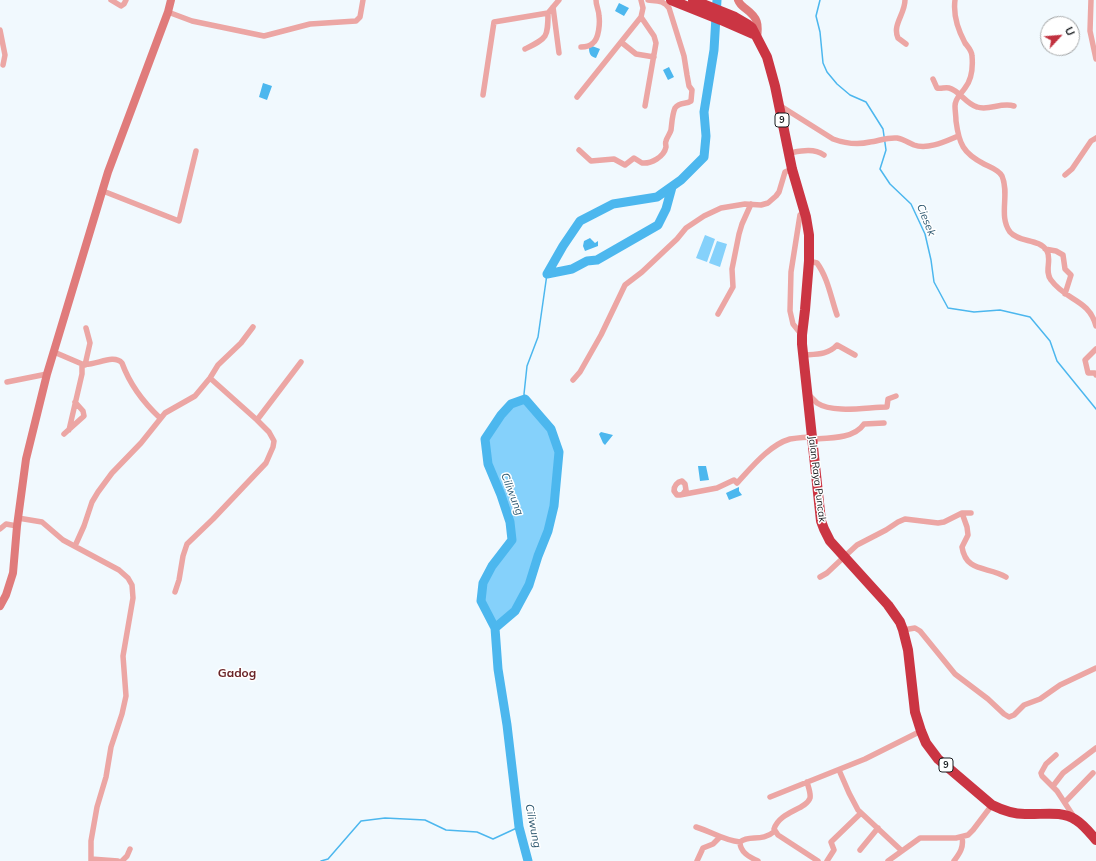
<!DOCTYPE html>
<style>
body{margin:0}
#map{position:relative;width:1096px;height:861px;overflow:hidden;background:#f1f9fe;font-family:Mulish,sans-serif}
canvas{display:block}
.north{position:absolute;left:1040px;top:16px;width:40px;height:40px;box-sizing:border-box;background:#fff;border:1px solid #a3a5a6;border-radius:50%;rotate:64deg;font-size:11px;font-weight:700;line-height:16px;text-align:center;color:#191d20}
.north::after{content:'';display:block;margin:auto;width:14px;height:18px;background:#c1313f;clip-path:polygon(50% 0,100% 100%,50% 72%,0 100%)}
</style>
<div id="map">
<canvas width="1096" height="861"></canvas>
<div class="north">U</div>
</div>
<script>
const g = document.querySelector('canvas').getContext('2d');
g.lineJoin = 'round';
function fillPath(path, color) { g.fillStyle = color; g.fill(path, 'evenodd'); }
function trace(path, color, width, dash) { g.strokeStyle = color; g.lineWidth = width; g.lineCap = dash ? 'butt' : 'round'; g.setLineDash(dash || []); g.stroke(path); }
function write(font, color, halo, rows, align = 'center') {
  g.font = font + ' Mulish,sans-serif'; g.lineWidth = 3; g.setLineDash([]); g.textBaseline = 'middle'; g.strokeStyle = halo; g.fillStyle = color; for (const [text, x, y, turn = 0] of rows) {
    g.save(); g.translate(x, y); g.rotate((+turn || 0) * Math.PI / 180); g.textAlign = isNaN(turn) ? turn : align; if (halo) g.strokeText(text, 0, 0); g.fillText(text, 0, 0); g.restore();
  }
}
const green = new Path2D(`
 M 705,235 L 715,239 L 707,262 L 696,258 Z
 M 717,241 L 727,244 L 720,267 L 709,263 Z
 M 525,399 L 551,429 L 559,452 L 554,506 L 548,531 L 538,556 L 529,585 L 515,611 L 495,628 C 491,621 482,607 481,600 C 480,576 499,558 512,540 L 510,522 L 501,495 L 488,464 L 485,439 L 501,415 L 511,404 Z`);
const water = new Path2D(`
 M 619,3 L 629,8 L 624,16 L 615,11 Z
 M 592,46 L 600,49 L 596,58 C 591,57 589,54 589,48 Z
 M 669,67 L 674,77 L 668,80 L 663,70 Z
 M 263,83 L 272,86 L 267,100 L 259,97 Z
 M 590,238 L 595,243 L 598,241 L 598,246 L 585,251 L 583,246 L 584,241 Z
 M 601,432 L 613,435 L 605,445 L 603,443 L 599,434 Z
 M 698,466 L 706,466 L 709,480 L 700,481 Z
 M 739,487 L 739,491 L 742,495 L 729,500 L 726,493 Z`);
const stream = new Path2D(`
 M 820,0 L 816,16 L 820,32 L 823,63 L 827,72 L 837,84 L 850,95 L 866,102 L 883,129 L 886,150 L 880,169 L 890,184 L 911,204 L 925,234 L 931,260 L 934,282 L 948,308 L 974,312 L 1000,310 L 1030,317 L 1050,341 L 1057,361 L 1096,409
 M 525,399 L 524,394 L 527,366 L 538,337 L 547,274
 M 321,861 L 328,859 L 361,821 L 385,818 L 425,820 L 446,830 L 477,832 L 493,839 L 519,827`);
const river = new Path2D(`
 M 547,274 L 563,246 L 580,221 L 613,204 L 657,197 L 681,180 L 704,157 L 706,136 L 704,112 L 714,50 L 717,0
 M 547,274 L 572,269 L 587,261 L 597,260 L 658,225 L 666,209 L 672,187
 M 495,628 L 515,611 L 529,585 L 538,556 L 548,531 L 554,506 L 559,452 L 551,429 L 525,399 L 511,404 L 501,415 L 485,439 L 488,464 L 501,495 L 510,522 L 512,540 L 492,566 L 483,583 L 481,601 L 495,628 L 498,669 L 507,725 L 519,827 L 528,861`);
const street = new Path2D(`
 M 111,0 L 121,6 L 124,4 L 126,0
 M 905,0 C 905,14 892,25 898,38 L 906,44
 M 955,0 C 953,15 958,30 965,43 C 968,47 972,51 972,56 C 973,67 972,79 965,88 C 961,94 955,98 955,106 C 955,111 956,116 956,121 C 959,144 963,153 984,164 C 990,167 999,170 1002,176 C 1010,194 998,216 1010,232 C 1019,243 1039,238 1047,251 C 1052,260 1044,271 1051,280 C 1066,301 1089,299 1096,326
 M 1091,0 L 1090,31 L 1096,59
 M 553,7 L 559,53
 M 168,12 L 192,21 L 264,36 L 310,24 L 356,21 L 360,17 L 363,0
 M 641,17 L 654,36 L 656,43 L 645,106
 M 0,30 L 5,55 L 3,65
 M 621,42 L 636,54 L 654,57
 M 581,47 C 585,47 590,46 593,43 C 599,38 600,23 599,16 C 599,10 596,6 596,0
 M 525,49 C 547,38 548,38 548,13
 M 933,79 L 937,88 C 941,89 945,87 949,88 C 960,91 966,104 977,107 C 989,111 1001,102 1014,106
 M 483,95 L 494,22 L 548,13 L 559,0
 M 577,97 L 641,17 L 643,8 L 641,0
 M 779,105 L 833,139 C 844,143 858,145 870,142 C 878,141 888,137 897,138 C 903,139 909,143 914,145 C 928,150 946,141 958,136
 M 579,150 L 591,161 L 614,159 L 625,165 L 634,158 L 642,163 C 651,164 664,157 666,147 C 666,145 665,143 666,141 C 667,137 670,134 671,130 C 672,123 672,115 675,108 C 680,101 686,105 691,101 L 692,90 L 689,86 L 687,75 L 684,56 L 669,8 C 664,0 656,1 648,0
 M 789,153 C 801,151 813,148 824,155
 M 1065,175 L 1072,169 L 1091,141 L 1096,138
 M 103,191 L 179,221 L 196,151
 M 800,215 L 791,272 L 790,311 L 793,324 L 801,334
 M 1045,249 L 1056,251 L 1063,255 L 1065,269 L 1071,275 L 1065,294
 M 809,261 L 817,263 C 828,278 831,298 837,315
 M 718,314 L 733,287 L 732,269 L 739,234 L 742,224 L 751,204
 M 1096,349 L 1085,360 L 1088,373 L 1095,373 L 1096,375
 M 54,352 L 82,364 L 82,374 L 69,430
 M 803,355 C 816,354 828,355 837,345 L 855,355
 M 82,364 C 94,367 113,353 122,363 C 130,385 143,402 160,418
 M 85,365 L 90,343 L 86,328
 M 573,380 L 580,372 L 601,335 L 625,285 L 642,272 L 677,239 L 686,228 L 704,216 L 721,208 L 745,204 L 761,205 L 768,203 L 776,196 L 779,192 L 785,172 L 792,169
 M 7,382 L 47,374
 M 808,394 C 811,397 814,400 817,403 C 834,414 868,407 887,407 L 888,399 L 896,396
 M 257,420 L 301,362
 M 64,434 L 84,416 L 83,411 L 75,402
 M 812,439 C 829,438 854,439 864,424 L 884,423
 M 683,494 L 686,490 L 685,484 L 682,481 C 677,482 674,486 674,491 L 677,495 L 680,495 L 717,488 L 734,480 L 737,483 C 751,468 769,445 790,439 C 797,438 804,437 812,437
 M 962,513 L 967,527 L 968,535 L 962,547 C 966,573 988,566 1006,577
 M 18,518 L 42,522 L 63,540 L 119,570 L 128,578 L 132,585 L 133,598 L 123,656 L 126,696 L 122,714 L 111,747 L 106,777 L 97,807 L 91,841 L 91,861
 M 0,529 L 6,524 L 17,526
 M 75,546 L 84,526 L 92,502 L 98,492 L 112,473 L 141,443 L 165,413 L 195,396 L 210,378 L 218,365 L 241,343 L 253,327
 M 844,557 L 857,545 L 886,530 L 898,522 L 905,519 L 938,523 L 944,522 L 962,513 L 971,513
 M 820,577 L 827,573 L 844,557
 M 175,592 L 179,580 L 183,556 L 187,544 L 213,519 L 266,463 L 273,447 L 274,441 L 269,432 L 257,420 L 210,378
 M 903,630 L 915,628 L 920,631 L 955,674 L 988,699 L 1004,714 L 1009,717 L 1014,715 L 1024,705 L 1040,699 L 1060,685 L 1096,668
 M 1056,755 L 1046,764 L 1041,773 L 1042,776 L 1057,791 L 1074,817
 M 839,770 L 849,793 L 858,810 L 902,851
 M 807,782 C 808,786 811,793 810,798 C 806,810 780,811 774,829 L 778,835 L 818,861
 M 1053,786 L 1063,773 L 1096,748
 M 770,797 L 865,759 L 921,731
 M 1065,802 L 1093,773
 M 696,827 C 713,832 722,840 740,842
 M 860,850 L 878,828
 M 91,859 L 118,861
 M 122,861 L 127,856 L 130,849
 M 697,861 L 703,848 L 713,844 L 720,837
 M 758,861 C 749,857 740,852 740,842 C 750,834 761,843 775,831
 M 827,861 L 834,850 L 831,842 L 861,813
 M 888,861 L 920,838 L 956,838 L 968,835 L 973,830 L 992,805
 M 954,861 C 960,853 964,847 962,837`);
const secondary = new Path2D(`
 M 738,0 C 740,5 742,6 746,9 C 758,18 759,24 757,38
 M 0,606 L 6,595 L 13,573 L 17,526 L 26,459 L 47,374 L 108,172 L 168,12 L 171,0`);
const highway = new Path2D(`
 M 671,0 L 721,20 L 753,34
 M 693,0 L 735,17 L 747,24 L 752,28 L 767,57 L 775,86 L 792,169 L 806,217 L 809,235 L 809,261 L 805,310 L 802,335 L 802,344 L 821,521 L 824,529 L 830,541 L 888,605 L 900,622 L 903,630 L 908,650 L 915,712 L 921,731 L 926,743 L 938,759 L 992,805 C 1002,810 1013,814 1025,814 C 1042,815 1061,810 1076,820 C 1084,825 1090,833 1096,840`);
const shields = [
 [782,120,14],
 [946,765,14]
];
const shieldNames = [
 ["9",782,120],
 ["9",946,765]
];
const streetNames = [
 ["Jalan Raya Puncak",817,479,83]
];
const waterNames = [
 ["Ciesek",926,220,68],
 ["Ciliwung",512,494,69],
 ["Ciliwung",533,826,79]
];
const quarterNames = [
 ["Gadog",237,673]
];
fillPath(green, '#85d1fb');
fillPath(water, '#4cb7ee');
trace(stream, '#4cb7ee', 1.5);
trace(river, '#4cb7ee', 9);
trace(street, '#eca6a4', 5.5);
trace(secondary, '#e07b7b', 8);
trace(highway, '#cb3543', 10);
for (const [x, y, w] of shields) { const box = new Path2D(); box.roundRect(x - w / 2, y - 7, w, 14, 3); g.fillStyle = '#fff'; g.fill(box); trace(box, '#191d20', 1); }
write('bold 9px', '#191d20', null, shieldNames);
write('10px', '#191d20', '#fff', streetNames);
write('italic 11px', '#2b566e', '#fff', waterNames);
write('bold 12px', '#6b2528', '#fff', quarterNames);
</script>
